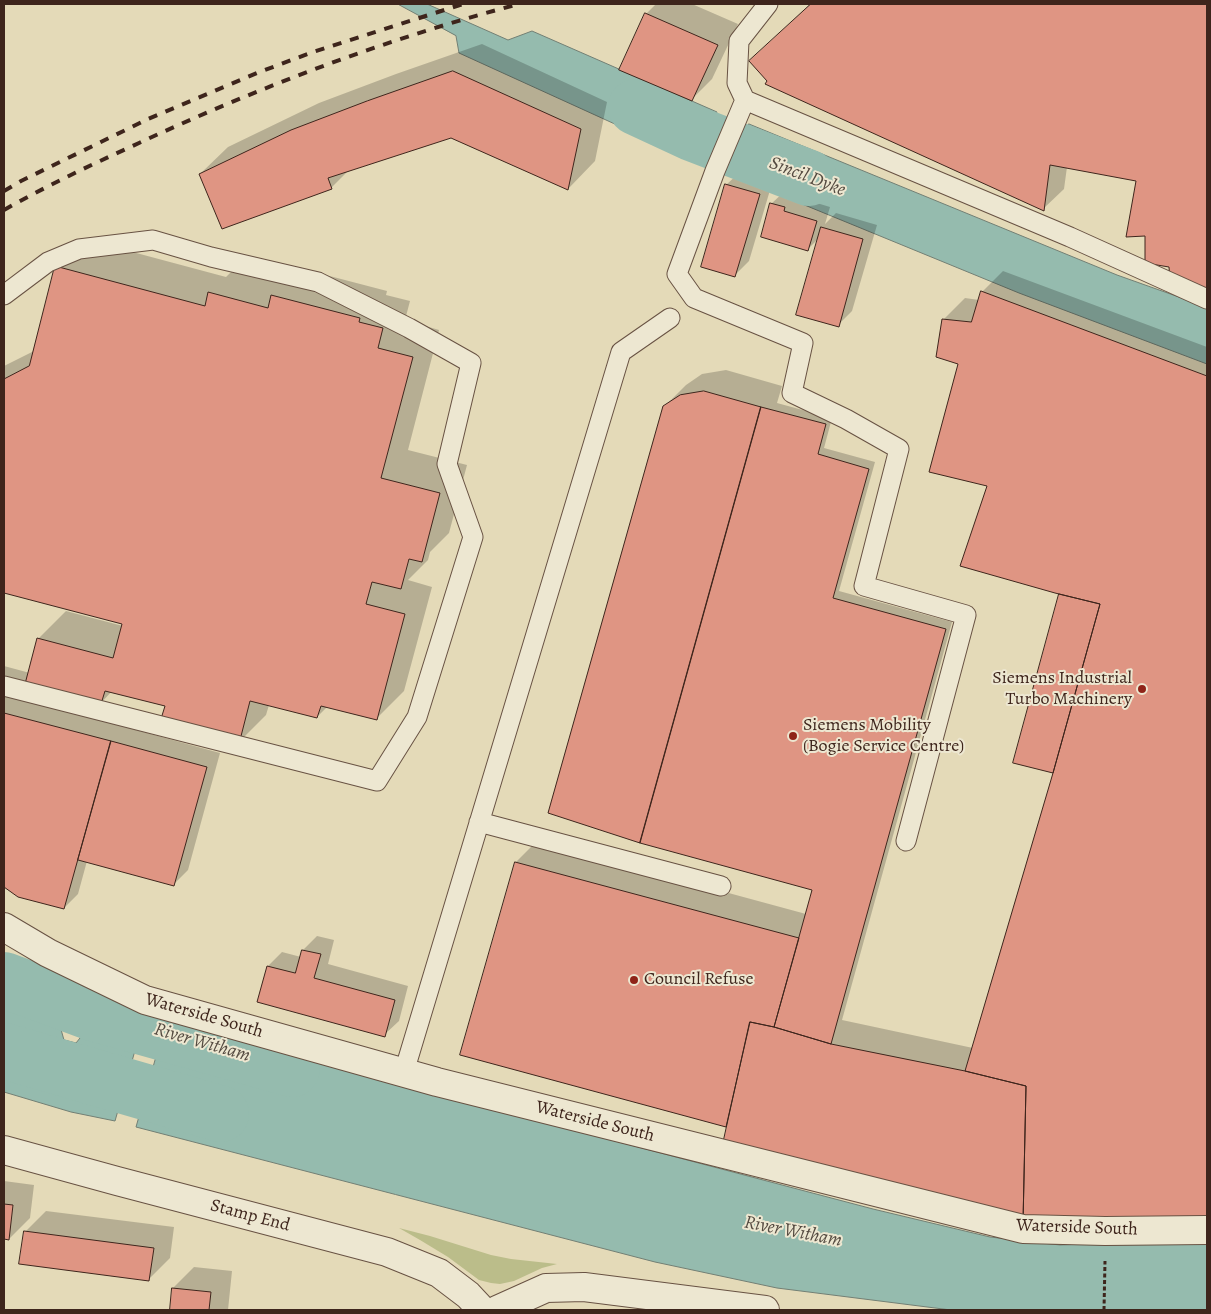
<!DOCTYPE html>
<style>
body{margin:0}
#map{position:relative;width:1211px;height:1314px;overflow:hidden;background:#e4dab8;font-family:Alegreya,serif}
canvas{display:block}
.frame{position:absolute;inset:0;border:5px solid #3e251c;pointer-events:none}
</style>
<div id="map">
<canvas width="1211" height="1314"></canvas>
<div class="frame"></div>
</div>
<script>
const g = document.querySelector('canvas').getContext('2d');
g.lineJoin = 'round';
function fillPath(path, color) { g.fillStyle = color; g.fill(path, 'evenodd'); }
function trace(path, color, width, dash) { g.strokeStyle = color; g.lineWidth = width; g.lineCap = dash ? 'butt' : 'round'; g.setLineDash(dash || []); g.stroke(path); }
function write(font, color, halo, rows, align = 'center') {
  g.font = font + ' Alegreya,serif'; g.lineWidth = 4; g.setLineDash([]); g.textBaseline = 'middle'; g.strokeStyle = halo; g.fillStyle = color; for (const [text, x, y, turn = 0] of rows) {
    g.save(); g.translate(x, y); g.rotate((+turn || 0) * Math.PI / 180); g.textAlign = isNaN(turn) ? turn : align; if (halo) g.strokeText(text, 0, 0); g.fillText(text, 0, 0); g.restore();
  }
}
const green = new Path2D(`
 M 399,1228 L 430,1236 L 491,1255 L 511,1259 L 557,1264 L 542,1268 L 514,1281 L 500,1284 L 491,1283 L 479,1280 L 448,1257 L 420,1240 Z`);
const water = new Path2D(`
 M 398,4 L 427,4 L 508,40 L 532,31 L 717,112 L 696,161 L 459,53 L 456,36 Z
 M 749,124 L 1117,275 L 1207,307 L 1207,364 L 1019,293 L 729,174 Z
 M 4,953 L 58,978 C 64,991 75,994 89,997 L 93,1013 L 82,1023 L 50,1013 L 46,1014 L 45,1018 L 47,1022 L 60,1026 L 64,1040 L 76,1043 L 84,1033 L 136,1047 L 115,1121 L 71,1112 L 4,1092 Z
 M 92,995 L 106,999 L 106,1002 C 143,1012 180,1024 218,1032 L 211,1058 L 99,1027 L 98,1028 L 85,1025 L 96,1014 Z
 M 221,1033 L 585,1133 L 873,1209 L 990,1237 L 1060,1245 L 1207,1239 L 1207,1310 L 951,1310 L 777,1288 L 655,1262 L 136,1127 L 157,1053 L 238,1075 L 241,1073 L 242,1070 L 239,1066 L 214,1059 Z`);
const pier = new Path2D(`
 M 4,998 L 38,1007 L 36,1016 L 4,1007 Z
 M 246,1067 L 296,1086 L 292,1095 L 242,1077 Z`);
const shadow = new Path2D(`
 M 656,4 L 692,4 L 738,24 L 712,79 L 691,100 L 646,14 Z
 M 810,4 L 1207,4 L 1207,291 L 1170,266 L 1146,234 L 1137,180 L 1067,167 L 1064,189 L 1043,209 L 768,81 L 751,61 Z
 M 482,44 L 607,102 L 595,161 L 568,189 L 452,137 L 349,170 L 331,188 L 200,174 L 228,147 L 319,103 L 396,74 Z
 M 741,171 L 773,180 L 749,261 L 735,275 L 726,185 Z
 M 786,190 L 798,193 L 797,197 L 830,207 L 825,224 L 836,213 L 877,225 L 852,311 L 838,325 L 819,238 L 808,249 L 771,204 Z
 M 84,239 L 226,277 L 237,266 L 299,268 L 387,291 L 386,295 L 410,301 L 405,320 L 439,330 L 408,450 L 467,465 L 449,533 L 430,552 L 428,560 L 408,580 L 432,587 L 404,691 L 376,719 L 328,706 L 317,717 L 269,705 L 266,715 L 239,742 L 166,705 L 112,691 L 101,703 L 26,683 L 21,700 L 125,727 L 220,753 L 188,870 L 173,885 L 87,861 L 78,894 L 64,908 L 19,896 L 4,885 L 4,666 L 30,673 L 38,639 L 66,611 L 123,626 L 124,623 L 4,591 L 4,366 L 34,351 L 56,267 Z
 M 1003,271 L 1207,347 L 1207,1220 L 728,1126 L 462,1054 L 516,862 L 537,841 L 806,914 L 813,889 L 664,407 L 686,385 L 702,374 L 726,370 L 782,386 L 777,403 L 832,418 L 824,448 L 875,462 L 839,591 L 952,622 L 842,1020 L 973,1048 L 1055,772 L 1015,762 L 1061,593 L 989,485 L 960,363 L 944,319 L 965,298 L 979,300 L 982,292 Z
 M 317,936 L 334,940 L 328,964 L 408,986 L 399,1021 L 384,1035 L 268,966 L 282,952 L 301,957 L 303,950 Z
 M 4,1181 L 34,1185 L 30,1218 L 9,1239 L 4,1238 Z
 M 46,1211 L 174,1227 L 170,1258 L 149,1279 L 25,1232 Z
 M 194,1267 L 232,1271 L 228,1310 L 171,1310 L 173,1288 Z`);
const river = new Path2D(`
 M 636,107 L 692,133 L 809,178
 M 4,980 L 93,1013 L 292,1069
 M 4,1051 L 221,1114`);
const building = new Path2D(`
 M 811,4 L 1207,4 L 1207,292 L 1170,281 L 1169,267 L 1145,263 L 1145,236 L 1126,237 L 1136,181 L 1050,165 L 1044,211 L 765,84 L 767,81 L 749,61 Z
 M 645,13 L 718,45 L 692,101 L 619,70 Z
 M 453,71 L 581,129 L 568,190 L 451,138 L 328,178 L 332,189 L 222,229 L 199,174 L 291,130 L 367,101 Z
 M 725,184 L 760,194 L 735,277 L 701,267 Z
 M 770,203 L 785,207 L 784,211 L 817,221 L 808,251 L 761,237 Z
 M 821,227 L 863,239 L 839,327 L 796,315 Z
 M 55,266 L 205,306 L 208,292 L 268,308 L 271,295 L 360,318 L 359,322 L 383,328 L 378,348 L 413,357 L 381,478 L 440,493 L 422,562 L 409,559 L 401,589 L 372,582 L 366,604 L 405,614 L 377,720 L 321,706 L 317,718 L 250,701 L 239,744 L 160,722 L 165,706 L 105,691 L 101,704 L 25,684 L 37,638 L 113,658 L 122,624 L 4,593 L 4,379 L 29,366 Z
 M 981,291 L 1207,376 L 1207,1222 L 1023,1223 L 1026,1086 L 965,1071 L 1053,773 L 1100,604 L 1055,593 L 960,566 L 987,486 L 929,472 L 958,364 L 936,357 L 942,319 L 971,322 Z
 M 704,391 L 761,407 L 640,843 L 548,813 L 663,406 L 680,395 Z
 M 761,407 L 826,424 L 818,454 L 869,469 L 833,598 L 946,629 L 831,1044 L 774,1027 L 812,890 L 640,843 Z
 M 1059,594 L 1100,604 L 1053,773 L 1013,763 Z
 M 4,713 L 111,741 L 64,909 L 18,897 L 4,887 Z
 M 111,741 L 207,767 L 174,886 L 78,860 Z
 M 515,862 L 799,938 L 774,1027 L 750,1022 L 726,1127 L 460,1055 Z
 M 302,950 L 321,954 L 314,978 L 395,1000 L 385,1037 L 257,1002 L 267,966 L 295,973 Z
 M 750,1022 L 774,1027 L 831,1044 L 965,1071 L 1026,1086 L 1023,1223 L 723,1144 Z
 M 4,1204 L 13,1205 L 9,1240 L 4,1239 Z
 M 24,1231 L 154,1248 L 149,1281 L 19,1264 Z
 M 172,1288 L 211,1292 L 209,1310 L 170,1310 Z`);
const path = new Path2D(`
 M 1104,1310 L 1105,1261`);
const lane = new Path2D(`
 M 768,4 L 739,41 L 737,83 L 745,100 L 1070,237 L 1207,299
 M 745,100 L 715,171 L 677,274 L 694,298 L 803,343 L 792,393 L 846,419 L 899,449 L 864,586 L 966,615 L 906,841
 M 4,295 L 48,262 L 79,249 L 153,240 L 211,257 L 318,282 L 409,328 L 471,363 L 447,464 L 473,537 L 417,717 L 377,781 L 4,686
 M 479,822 L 721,886
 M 404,1072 L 621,352 L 670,318`);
const street = new Path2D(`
 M 4,927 L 48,953 L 145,1000 L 437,1082 L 1023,1229 L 1105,1231 L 1207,1230
 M 4,1150 L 117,1181 L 387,1252 L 439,1273 L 468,1295 L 482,1310
 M 497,1310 L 546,1288 L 584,1287 L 765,1310`);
const rail = new Path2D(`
 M 4,191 L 21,181 L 148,119 L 257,73 L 313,52 L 463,4
 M 4,210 C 48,185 93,164 139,143 C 262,86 389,38 519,4`);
const markers = [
 [1142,689,5,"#8f2418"],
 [793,736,5,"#8f2418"],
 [634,980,5,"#8f2418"]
];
const poiNames = [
 ["Siemens Industrial",1132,679,"right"],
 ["Turbo Machinery",1132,700,"right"],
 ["Siemens Mobility",803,726],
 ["(Bogie Service Centre)",803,747],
 ["Council Refuse",644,980]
];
const streetNames = [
 ["Waterside South",204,1016,16],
 ["Waterside South",595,1122,14],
 ["Stamp End",250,1216,15],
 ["Waterside South",1077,1228,2]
];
const waterNames = [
 ["Sincil Dyke",807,177,21],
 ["River Witham",202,1043,16],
 ["River Witham",793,1232,11]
];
fillPath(green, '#bbbd8a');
fillPath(water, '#95bbae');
trace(water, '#727f74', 1);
fillPath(pier, '#e4dab8');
fillPath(shadow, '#0003');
trace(river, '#95bbae', 56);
fillPath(building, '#df9583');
trace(building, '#3e251c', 1);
trace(lane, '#685243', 21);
trace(street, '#685243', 30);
trace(path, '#3e251c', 3, [4, 2.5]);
trace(lane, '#ede7d1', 19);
trace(street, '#ede7d1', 28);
trace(rail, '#3e251c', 4, [9, 9]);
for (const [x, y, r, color] of markers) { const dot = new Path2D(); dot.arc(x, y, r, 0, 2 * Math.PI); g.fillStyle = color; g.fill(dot); trace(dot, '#ede7d1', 2); }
write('18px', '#3e251c', '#ede7d1', poiNames, 'left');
write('18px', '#3e251c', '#ede7d1', streetNames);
write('italic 19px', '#544a40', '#ede7d1', waterNames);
</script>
